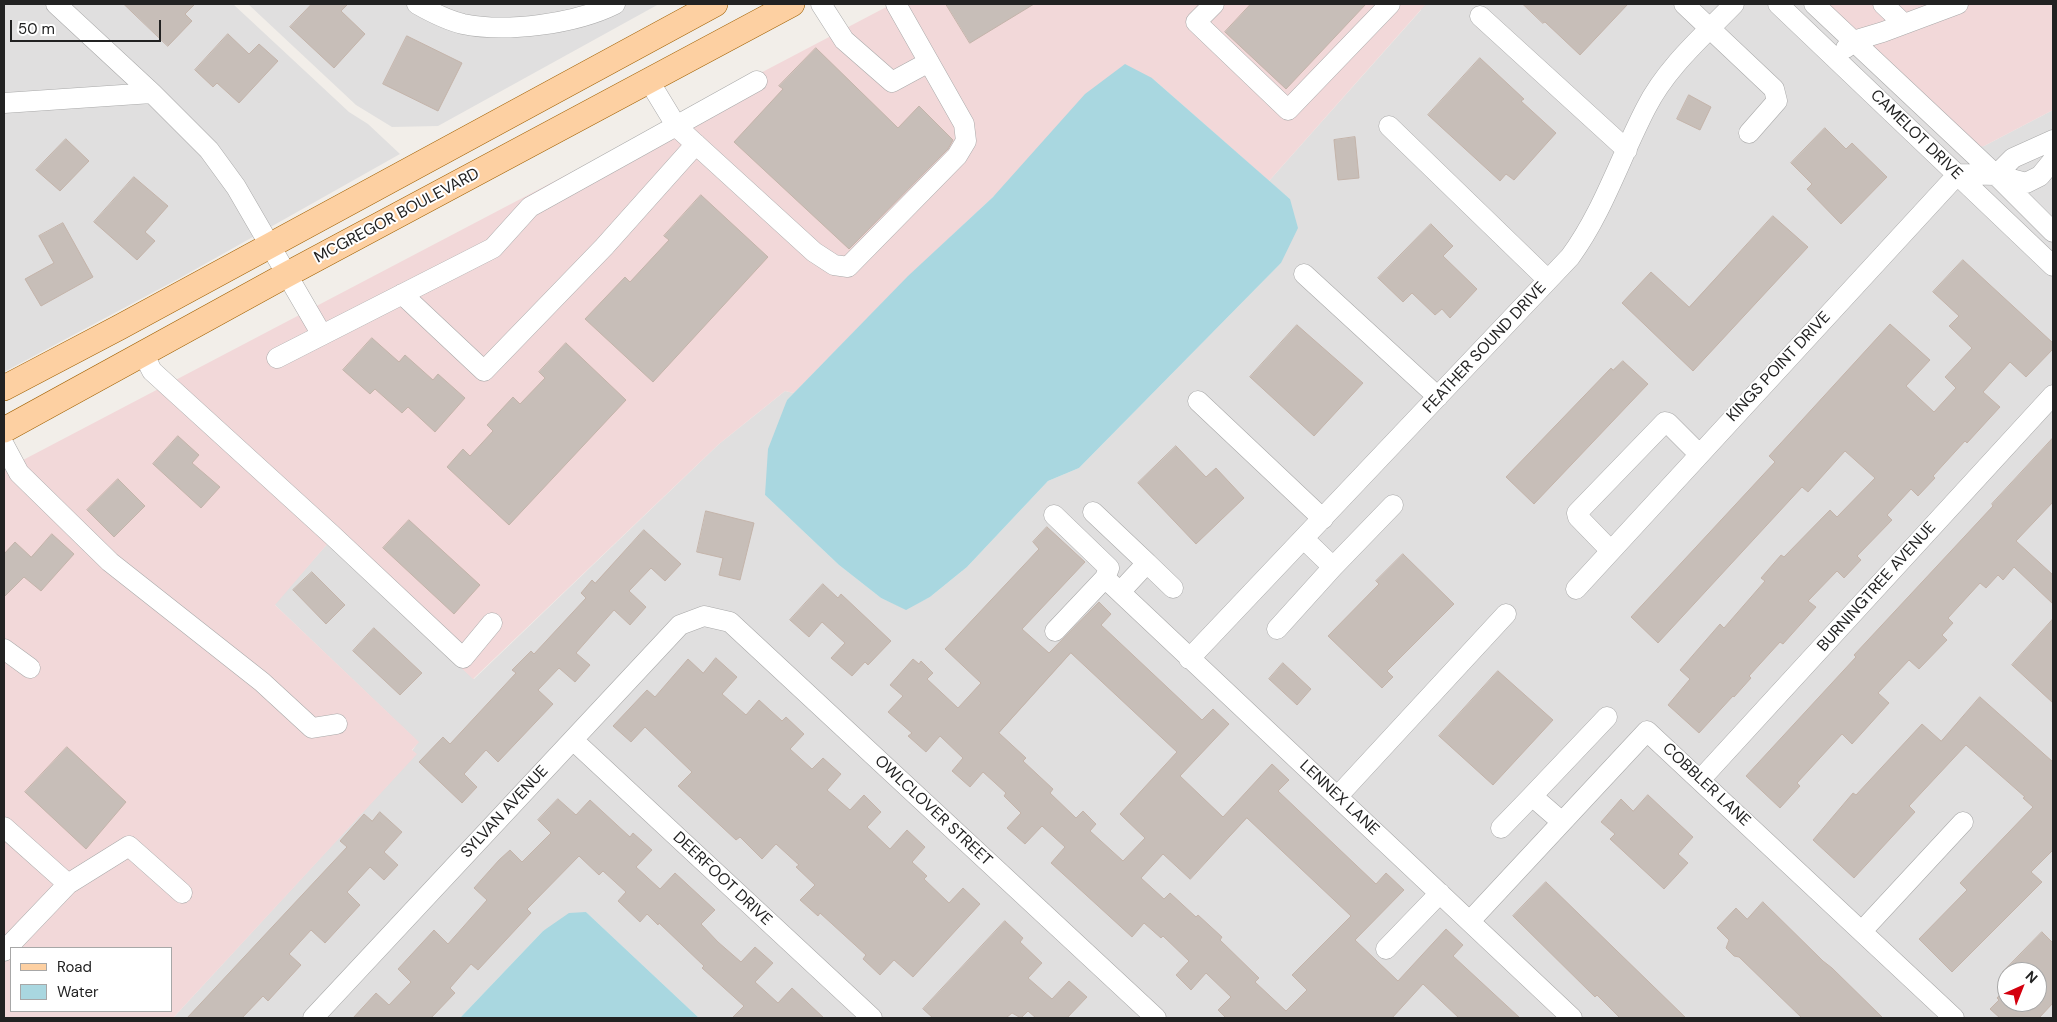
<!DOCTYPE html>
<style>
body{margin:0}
#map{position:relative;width:2057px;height:1022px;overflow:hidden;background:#f2eee9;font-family:"DM Sans",sans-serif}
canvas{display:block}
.frame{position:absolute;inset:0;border:5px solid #222;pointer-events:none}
.legend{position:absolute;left:10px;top:947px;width:162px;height:65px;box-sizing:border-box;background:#fff;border:1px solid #a7a7a7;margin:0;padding:6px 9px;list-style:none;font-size:15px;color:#222}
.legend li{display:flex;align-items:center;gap:10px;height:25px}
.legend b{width:25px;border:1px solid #a7a7a7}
.north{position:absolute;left:1997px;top:962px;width:50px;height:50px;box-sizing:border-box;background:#fff;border:1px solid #a7a7a7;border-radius:50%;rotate:44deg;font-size:14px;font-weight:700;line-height:20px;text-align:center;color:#222}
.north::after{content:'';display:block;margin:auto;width:18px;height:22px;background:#d4000e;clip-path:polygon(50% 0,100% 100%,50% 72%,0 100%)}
.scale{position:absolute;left:10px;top:20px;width:151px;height:22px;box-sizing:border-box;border:2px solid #222;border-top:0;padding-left:6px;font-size:15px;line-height:18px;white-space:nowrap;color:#222;-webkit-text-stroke:4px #fff;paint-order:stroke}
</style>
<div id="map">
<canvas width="2057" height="1022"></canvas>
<div class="frame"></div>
<ul class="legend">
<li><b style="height:6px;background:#fdd0a2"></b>Road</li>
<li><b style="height:14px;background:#a9d7e0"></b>Water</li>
</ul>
<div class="north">N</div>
<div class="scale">50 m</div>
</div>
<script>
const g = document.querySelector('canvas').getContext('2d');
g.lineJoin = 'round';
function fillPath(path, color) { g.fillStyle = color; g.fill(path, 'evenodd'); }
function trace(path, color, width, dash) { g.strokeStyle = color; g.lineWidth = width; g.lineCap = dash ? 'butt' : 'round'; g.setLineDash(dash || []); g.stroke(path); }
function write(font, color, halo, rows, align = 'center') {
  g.font = font + ' "DM Sans",sans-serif'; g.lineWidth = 4; g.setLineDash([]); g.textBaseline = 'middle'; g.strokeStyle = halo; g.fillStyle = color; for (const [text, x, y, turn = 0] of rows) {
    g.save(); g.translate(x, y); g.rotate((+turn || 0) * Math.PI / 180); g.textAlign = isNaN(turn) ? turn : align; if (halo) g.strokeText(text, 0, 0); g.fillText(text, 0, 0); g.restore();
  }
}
const residential = new Path2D(`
 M 4,4 L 233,4 L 349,112 L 368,124 L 400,154 L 180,278 L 4,372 Z
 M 248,4 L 659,4 L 438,126 L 392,127 L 356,105 Z
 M 1426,4 L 1806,4 L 1984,146 L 2053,110 L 2053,1018 L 699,1018 L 586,912 L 543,931 L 460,1018 L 173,1018 L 416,754 L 412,751 L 418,742 L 274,604 L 329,542 L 474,679 L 719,444 L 785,391 L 794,393 L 787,400 L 765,495 L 839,565 L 881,598 L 906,609 L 930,597 L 967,567 L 1048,481 L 1079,468 L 1281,263 L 1290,199 L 1269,181 L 1421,10 L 1420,8 ZM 2007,972 L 2037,972 L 2037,1002 L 2007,1002 Z`);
const commercial = new Path2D(`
 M 892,4 L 1426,4 L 1269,181 L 1152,78 L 993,197 L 908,277 L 794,393 L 785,391 L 719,444 L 473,679 L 329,542 L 275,605 L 419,742 L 412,750 L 417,754 L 173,1018 L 4,1018 L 4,470 ZM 11,948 L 171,948 L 171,1011 L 11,1011 Z
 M 1806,4 L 2053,4 L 2053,110 L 1984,146 L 1961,149 Z`);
const water = new Path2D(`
 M 1125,64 L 1152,78 L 1290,199 L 1298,228 L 1281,263 L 1079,468 L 1048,481 L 967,567 L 930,597 L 906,610 L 881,598 L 839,565 L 765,495 L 768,449 L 787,400 L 908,276 L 993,197 L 1085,94 Z
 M 586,912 L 699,1018 L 460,1018 L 543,931 L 569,913 Z`);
const building = new Path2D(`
 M 124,4 L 195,4 L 185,14 L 192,21 L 168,46 Z
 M 312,4 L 348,4 L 341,11 L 365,34 L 334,68 L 290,27 Z
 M 946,4 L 1034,4 L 970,43 Z
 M 1251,4 L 1366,4 L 1286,89 L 1225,32 Z
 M 1523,4 L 1628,4 L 1580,55 L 1545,22 L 1543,23 Z
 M 228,34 L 249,54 L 259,44 L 278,61 L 239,103 L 217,83 L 213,87 L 195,70 Z
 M 407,36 L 462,63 L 438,111 L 383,84 Z
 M 816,48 L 898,128 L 919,106 L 953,140 L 948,149 L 849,249 L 734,142 L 783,89 L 779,86 Z
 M 1480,58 L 1524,99 L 1521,101 L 1556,133 L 1514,180 L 1506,174 L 1500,181 L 1428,115 Z
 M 1689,95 L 1711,107 L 1700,130 L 1677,119 Z
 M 1825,128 L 1846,149 L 1852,143 L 1887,177 L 1841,224 L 1807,189 L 1812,184 L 1791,163 Z
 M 1355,137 L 1359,178 L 1338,180 L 1334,140 Z
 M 66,139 L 89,161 L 60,191 L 36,170 Z
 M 134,177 L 168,206 L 145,232 L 155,241 L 137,260 L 94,222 Z
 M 701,195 L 768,257 L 653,382 L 585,319 L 625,277 L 630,282 L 669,240 L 664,236 Z
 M 1773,216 L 1808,247 L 1693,371 L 1622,303 L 1651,272 L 1689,307 Z
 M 63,223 L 93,277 L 41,306 L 25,279 L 54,263 L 39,236 Z
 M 1431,224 L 1453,246 L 1443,256 L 1477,289 L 1450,318 L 1442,309 L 1435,315 L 1412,293 L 1403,302 L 1378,278 Z
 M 1963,260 L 2053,343 L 2053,349 L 2026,377 L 2010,362 L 1983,392 L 2000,407 L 1967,443 L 1965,441 L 1933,476 L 1935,478 L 1918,496 L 1911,489 L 1887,515 L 1892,520 L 1857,556 L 1861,560 L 1844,578 L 1837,571 L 1808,601 L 1816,607 L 1783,644 L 1780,642 L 1749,676 L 1751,678 L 1734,697 L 1733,696 L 1699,733 L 1668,705 L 1690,679 L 1680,670 L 1720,624 L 1724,628 L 1765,581 L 1761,578 L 1781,555 L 1784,557 L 1830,510 L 1837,517 L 1875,478 L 1845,451 L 1808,492 L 1802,487 L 1658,643 L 1631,617 L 1775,462 L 1769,456 L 1890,324 L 1930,360 L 1906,386 L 1934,412 L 1956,388 L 1945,377 L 1972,348 L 1949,326 L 1959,316 L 1933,292 Z
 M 1297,325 L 1363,383 L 1314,436 L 1250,377 Z
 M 372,338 L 399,362 L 405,355 L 433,380 L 438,374 L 465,398 L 435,432 L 408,407 L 402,413 L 375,389 L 370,394 L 343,370 Z
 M 566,343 L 626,400 L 509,525 L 447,467 L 463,449 L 470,456 L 482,443 L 493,431 L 487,425 L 513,397 L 520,404 L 545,378 L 539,372 Z
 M 1623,361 L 1648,384 L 1534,504 L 1506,477 L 1611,368 L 1613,370 Z
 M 178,436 L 199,455 L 192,463 L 220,487 L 201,508 L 153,464 Z
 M 2053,438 L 2053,502 L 2016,541 L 2053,575 L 2053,604 L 2014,567 L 2003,580 L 1998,575 L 1986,588 L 1980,583 L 1948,618 L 1953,623 L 1942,635 L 1947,640 L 1919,669 L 1909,660 L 1878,693 L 1889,703 L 1852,744 L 1842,734 L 1797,783 L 1800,786 L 1780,808 L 1746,776 L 1856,657 L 1854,655 L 1993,506 L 1992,504 Z
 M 1176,446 L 1206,477 L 1216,468 L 1244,498 L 1196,544 L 1138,483 Z
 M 118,479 L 145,506 L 114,537 L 87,510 Z
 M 706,511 L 754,523 L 740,580 L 719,575 L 723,558 L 697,552 Z
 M 409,520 L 480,585 L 454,614 L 383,548 Z
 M 1047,527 L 1085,562 L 1022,629 L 1049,653 L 1099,602 L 1111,614 L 1101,625 L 1202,720 L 1213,709 L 1229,724 L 1180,776 L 1223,817 L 1272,764 L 1289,780 L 1278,791 L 1376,884 L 1386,873 L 1404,890 L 1355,940 L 1398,981 L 1446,929 L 1463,945 L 1453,956 L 1520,1018 L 1459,1018 L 1423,984 L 1392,1018 L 1226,1018 L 1218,1010 L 1231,997 L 1206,973 L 1191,990 L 1176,975 L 1189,961 L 1163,936 L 1161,938 L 1144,923 L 1132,937 L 1051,863 L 1065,847 L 1042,826 L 1025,844 L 1007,828 L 1021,813 L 1004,796 L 1006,793 L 983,772 L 970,787 L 952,771 L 963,758 L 940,736 L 926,752 L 908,736 L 912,733 L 888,712 L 903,696 L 890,685 L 913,659 L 919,664 L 921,661 L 933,673 L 927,679 L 958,708 L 981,683 L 945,649 L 1039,549 L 1033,542 ZM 1071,653 L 1177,752 L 1120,814 L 1145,838 L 1123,861 L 1090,831 L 1096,824 L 1083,811 L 1076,818 L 1050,793 L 1053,789 L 1023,761 L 1026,758 L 999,733 ZM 1247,818 L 1351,916 L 1292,975 L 1307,990 L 1286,1011 L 1255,982 L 1259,978 L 1220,940 L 1222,937 L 1198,915 L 1196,917 L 1170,893 L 1164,899 L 1141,878 L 1163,854 L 1190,879 Z
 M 644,530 L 681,564 L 665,581 L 651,568 L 629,591 L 646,607 L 630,625 L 614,610 L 576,653 L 590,665 L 575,682 L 559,668 L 538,690 L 553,704 L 498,762 L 486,750 L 464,774 L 477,787 L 462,803 L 419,762 L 443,737 L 450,744 L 516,673 L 512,670 L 531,651 L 534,654 L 586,598 L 581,593 L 592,580 L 595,583 Z
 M 52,534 L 74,554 L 41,591 L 24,577 L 4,597 L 4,554 L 15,542 L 31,557 Z
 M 1403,554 L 1454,604 L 1387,671 L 1393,677 L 1382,688 L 1328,636 L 1379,584 L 1376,581 Z
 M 312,572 L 345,605 L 326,624 L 293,590 Z
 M 823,584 L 838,598 L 841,594 L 891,641 L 868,665 L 865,662 L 852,676 L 831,658 L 845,643 L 822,622 L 809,637 L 790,620 Z
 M 2053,619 L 2053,703 L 2012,665 Z
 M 374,628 L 422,673 L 400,695 L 353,651 Z
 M 716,658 L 737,677 L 722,694 L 746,715 L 759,700 L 782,721 L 786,717 L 804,734 L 790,749 L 812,769 L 823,758 L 841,774 L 827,790 L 850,810 L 864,795 L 881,812 L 867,827 L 890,849 L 907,830 L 925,847 L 912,862 L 927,876 L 924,879 L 949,903 L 963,888 L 980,904 L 913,977 L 894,960 L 880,975 L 863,959 L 866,955 L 820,913 L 818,916 L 800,900 L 815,885 L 796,867 L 799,865 L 776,844 L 762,859 L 740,837 L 736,840 L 678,786 L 692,772 L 645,727 L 631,742 L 613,726 L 647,690 L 655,697 L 688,659 L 703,673 Z
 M 1283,663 L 1311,689 L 1297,705 L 1269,679 Z
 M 1498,671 L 1553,720 L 1493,785 L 1439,736 Z
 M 1980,697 L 2053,762 L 2053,850 L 2031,872 L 2042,882 L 1952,972 L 1919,939 L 1967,890 L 1960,883 L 2033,807 L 2023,798 L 2025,797 L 1966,745 L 1909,806 L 1915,812 L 1854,878 L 1813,840 L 1853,793 L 1856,795 L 1922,724 L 1941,741 Z
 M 67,747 L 126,802 L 86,849 L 25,792 Z
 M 1648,795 L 1693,837 L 1678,854 L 1688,863 L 1664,889 L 1610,839 L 1615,834 L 1601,822 L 1621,799 L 1633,811 Z
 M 558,799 L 576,815 L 590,800 L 630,837 L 633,833 L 652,850 L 636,867 L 660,889 L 675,873 L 715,910 L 701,924 L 718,942 L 741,962 L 755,947 L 773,963 L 755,982 L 778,1003 L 792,988 L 824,1018 L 732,1018 L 744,1006 L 702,968 L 704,966 L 659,923 L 658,925 L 647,914 L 640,922 L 618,901 L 626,892 L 603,871 L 599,875 L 579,856 L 527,909 L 531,913 L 478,970 L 471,964 L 450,988 L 455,993 L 431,1018 L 353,1018 L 376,993 L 389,1005 L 411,982 L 398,969 L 434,930 L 448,944 L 487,900 L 474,888 L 499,860 L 510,850 L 522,862 L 551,833 L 538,820 Z
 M 380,812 L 402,832 L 384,852 L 398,865 L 384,880 L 370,867 L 347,892 L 360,905 L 325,943 L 311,930 L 289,954 L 301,965 L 268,1001 L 263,996 L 242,1018 L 187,1018 L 347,847 L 340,841 L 364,814 L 372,821 Z
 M 1546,882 L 1686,1018 L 1620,1018 L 1597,995 L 1595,997 L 1513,916 Z
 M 1763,902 L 1823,961 L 1832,968 L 1883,1018 L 1802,1018 L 1739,957 L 1734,956 L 1726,948 L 1729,940 L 1717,928 L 1736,908 L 1747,919 Z
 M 1005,921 L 1023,938 L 1020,942 L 1042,963 L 1028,978 L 1052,999 L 1069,981 L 1087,997 L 1067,1018 L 1036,1018 L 1028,1011 L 1021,1018 L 1012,1013 L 1006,1018 L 933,1018 L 923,1009 Z
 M 2042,932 L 2053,943 L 2053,1003 L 2039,1018 L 2000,1018 L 1990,1009 L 1999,1000 L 1997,998 L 2007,987 L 2007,1002 L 2037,1002 L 2037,972 L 2007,972 L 2007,976 L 2003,972 Z`);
const minor = new Path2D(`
 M 56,4 L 152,93 L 209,150 L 236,187 L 322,335
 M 417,4 C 431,12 446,20 463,24 C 506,33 575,24 615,4
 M 821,4 L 844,40 L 892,82 L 929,62
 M 1214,4 L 1196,22 L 1288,110 L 1390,4
 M 1684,4 L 1774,89 L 1777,101 L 1749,133
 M 1778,4 L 2053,266
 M 1814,4 L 1996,175 L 2053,232
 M 1883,4 L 1904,24
 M 1480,16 L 1627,150
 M 1846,48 L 1853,41 L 1883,32 L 1958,4
 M 649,81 L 677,127 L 814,252 L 834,265 L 848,267 L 957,156 L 966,141 L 964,124 L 896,4
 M 4,103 L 152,93
 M 1389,126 L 1548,280
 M 1996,175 L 2013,158 L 2053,140
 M 1304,274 L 1438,397
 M 402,294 L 484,371 L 604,247 L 696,144
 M 143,353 L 152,371 L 332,535 L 463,658 L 492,623
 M 277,358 L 493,248 L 530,207 L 757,81
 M 1198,401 L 1323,519
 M 4,445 L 19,473 L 110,562 L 262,682 L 312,728 L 337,724
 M 1093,512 L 1147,563 L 1120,592
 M 1054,515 L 1109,568 L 1105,578 L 1055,631
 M 1304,539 L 1333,567 L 1393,505
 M 1611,551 L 1578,517 L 1577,513 L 1665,422 L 1668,423 L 1699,454
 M 1147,563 L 1173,588
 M 1105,578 L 1572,1018
 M 1576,589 L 1958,174 L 1996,175 L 2026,183 L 2040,176 L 2053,160
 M 1277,629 L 1333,567
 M 4,649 L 30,668
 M 1189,659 L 1570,257 C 1603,212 1620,158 1646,108 C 1666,68 1703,36 1734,4
 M 573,740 L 872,1018
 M 1700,780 L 2053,395
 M 1337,797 L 1506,614
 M 1562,822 L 1532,796 L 1607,717
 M 4,827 L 68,884 L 129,846 L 182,893
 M 1501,828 L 1532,796
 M 1470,921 L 1647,731 L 1954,1018
 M 1862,931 L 1963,822
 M 1386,949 L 1440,893
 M 4,951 L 68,884
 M 313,1018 L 680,625 L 704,616 L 730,622 L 1156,1018`);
const major = new Path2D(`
 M 4,388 L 120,327 L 715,4
 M 4,430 L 286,275 L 792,4`);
const streetNames = [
 ["CAMELOT DRIVE",1916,135,44],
 ["MCGREGOR BOULEVARD",397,216,-28],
 ["FEATHER SOUND DRIVE",1485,348,-47],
 ["KINGS POINT DRIVE",1779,367,-47],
 ["BURNINGTREE AVENUE",1877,587,-48],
 ["COBBLER LANE",1706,785,43],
 ["LENNEX LANE",1339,798,43],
 ["OWLCLOVER STREET",933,811,43],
 ["SYLVAN AVENUE",505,812,-47],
 ["DEERFOOT DRIVE",722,879,43]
];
fillPath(residential, '#e0dfdf');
fillPath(commercial, '#f2d8d9');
fillPath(water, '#a9d7e0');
fillPath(building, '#c7beb8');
trace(building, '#c4b4aa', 1);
trace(minor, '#a9a9a9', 21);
trace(major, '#a06000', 26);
trace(minor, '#fff', 20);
trace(major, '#fdd0a2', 25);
write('16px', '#222', '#fff', streetNames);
</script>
